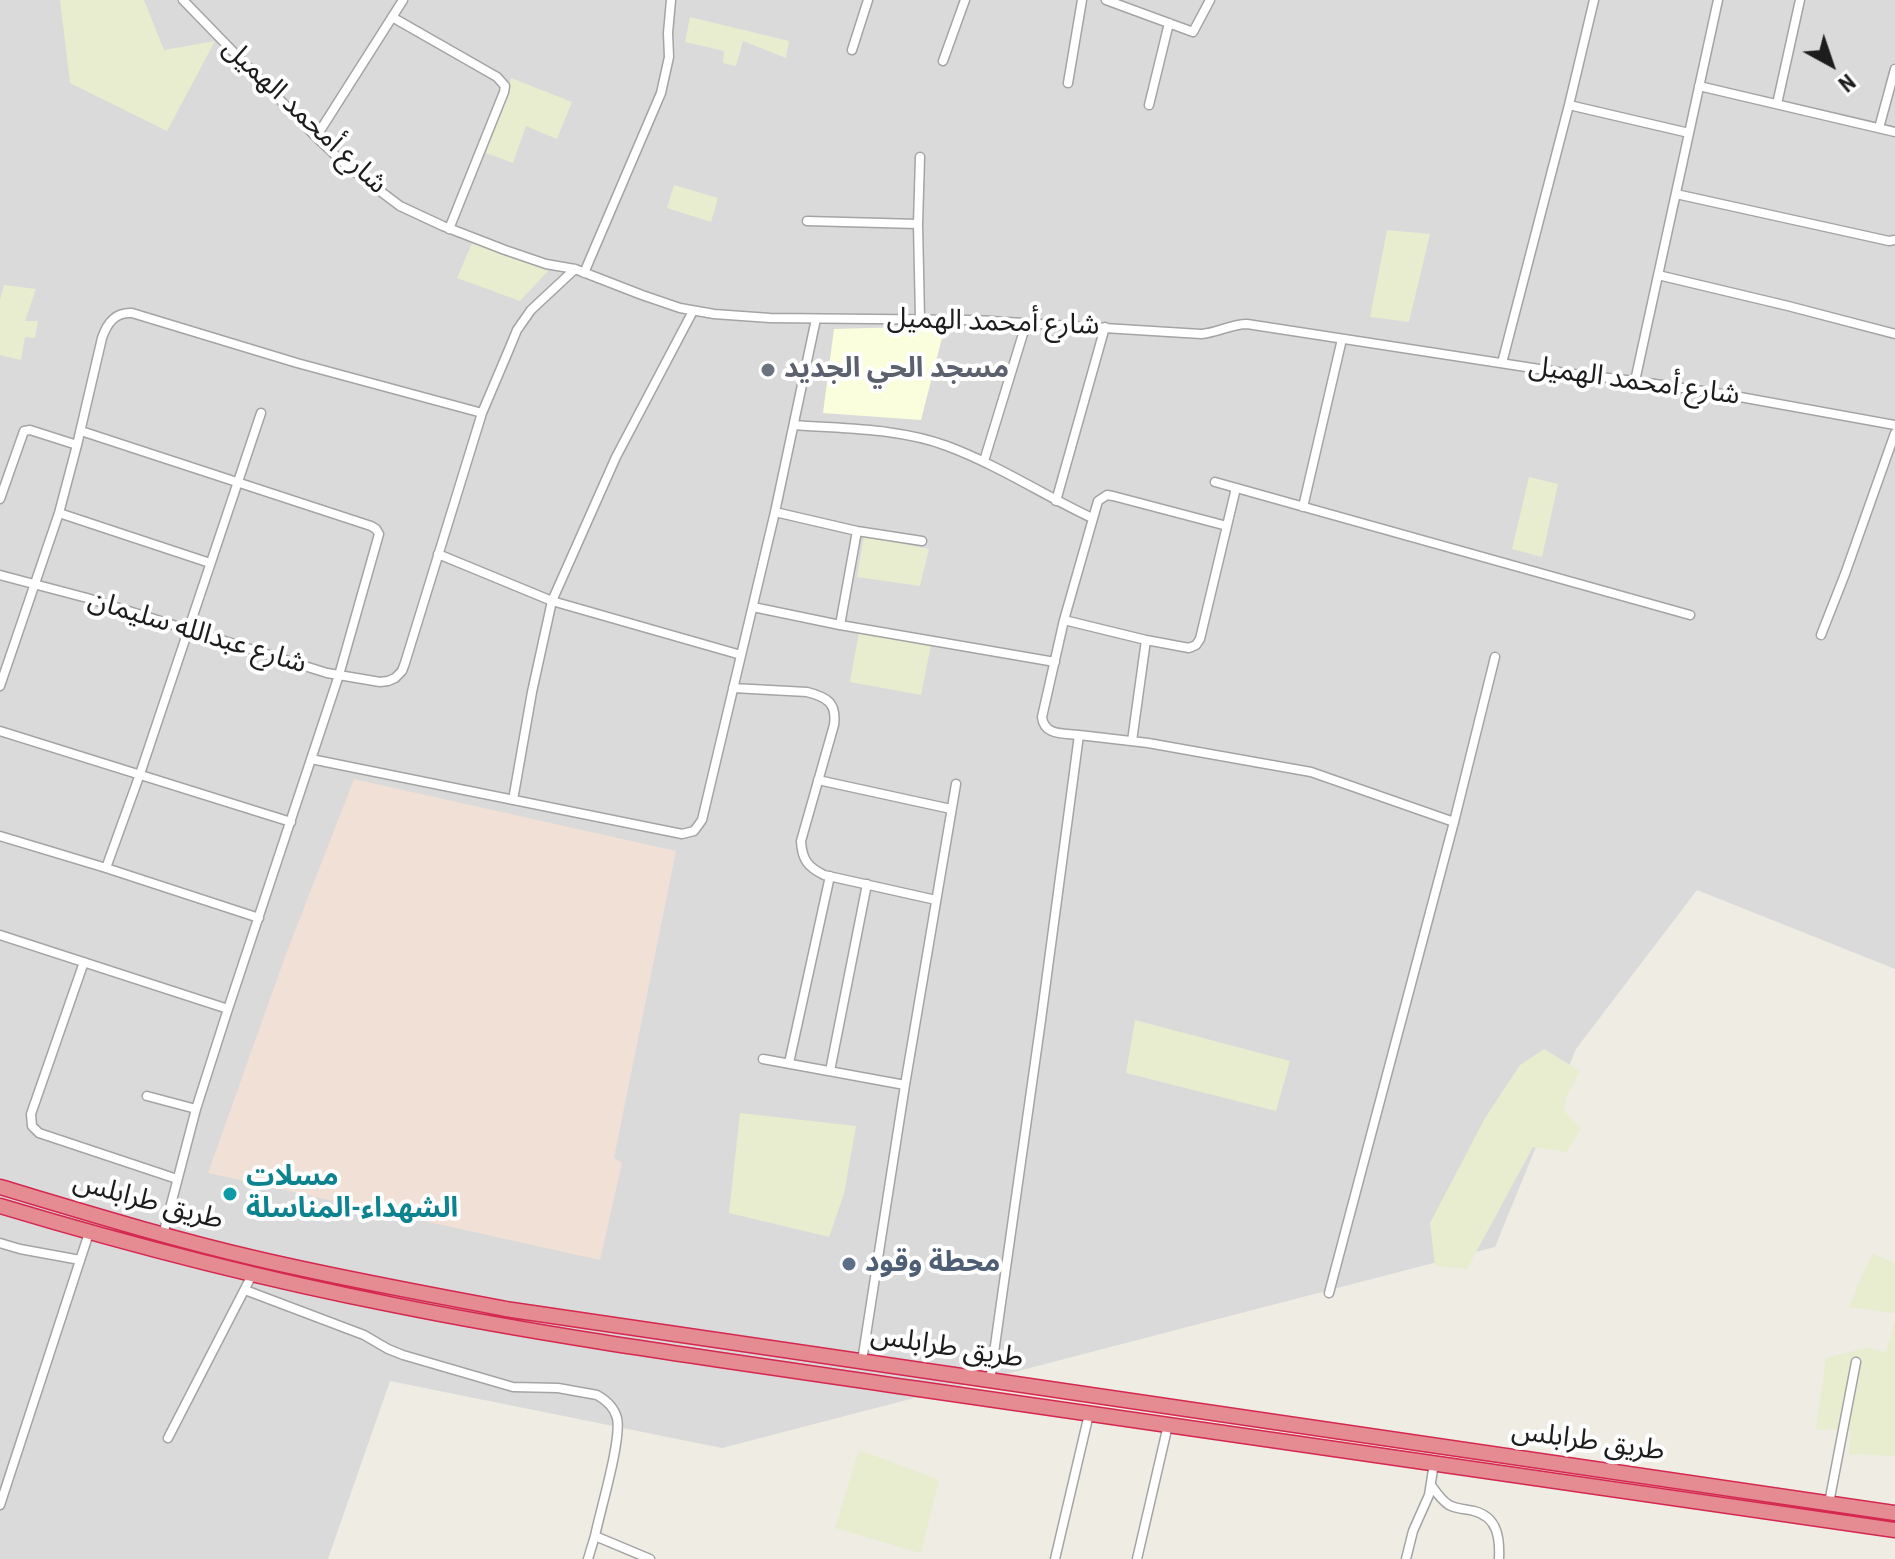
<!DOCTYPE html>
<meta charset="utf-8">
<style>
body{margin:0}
#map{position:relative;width:1895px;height:1559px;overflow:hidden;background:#eeece3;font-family:"Roboto Condensed",sans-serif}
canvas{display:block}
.north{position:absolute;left:1791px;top:24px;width:80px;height:80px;-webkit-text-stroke:6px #fff;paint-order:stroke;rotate:140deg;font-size:22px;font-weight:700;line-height:32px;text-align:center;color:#1d1d1d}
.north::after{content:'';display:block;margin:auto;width:28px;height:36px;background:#1d1d1d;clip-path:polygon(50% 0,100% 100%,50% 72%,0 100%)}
</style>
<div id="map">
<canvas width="1895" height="1559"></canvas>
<div class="north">N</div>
</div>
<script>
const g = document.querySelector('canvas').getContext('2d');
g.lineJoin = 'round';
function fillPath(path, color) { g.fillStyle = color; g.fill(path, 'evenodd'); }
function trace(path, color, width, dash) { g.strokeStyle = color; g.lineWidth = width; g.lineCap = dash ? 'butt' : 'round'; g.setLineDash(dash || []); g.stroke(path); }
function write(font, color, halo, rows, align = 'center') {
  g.font = font + ' "Roboto Condensed","Noto Sans Arabic",sans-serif'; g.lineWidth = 8; g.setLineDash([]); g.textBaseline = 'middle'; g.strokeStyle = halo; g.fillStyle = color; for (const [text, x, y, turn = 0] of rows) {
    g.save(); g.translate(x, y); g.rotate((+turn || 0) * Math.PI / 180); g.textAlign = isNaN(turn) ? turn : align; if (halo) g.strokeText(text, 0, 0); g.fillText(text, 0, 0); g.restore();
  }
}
const residential = new Path2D(`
 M 0,0 L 1895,0 L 1895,969 L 1697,890 L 1576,1049 L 1495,1247 L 722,1448 L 390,1381 L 328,1559 L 0,1559 Z`);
const education = new Path2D(`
 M 945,326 L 921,420 L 823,413 L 834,329 Z`);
const military = new Path2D(`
 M 354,779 L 676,851 L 614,1158 L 622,1163 L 600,1260 L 208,1173 L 286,954 Z`);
const farmland = new Path2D(`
 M 60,0 L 144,0 L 164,50 L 215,41 L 167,131 L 70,83 Z
 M 690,17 L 789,41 L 786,58 L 743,41 L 736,66 L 723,63 L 724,51 L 685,42 Z
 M 511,78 L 572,102 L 557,139 L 526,126 L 513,163 L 486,153 Z
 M 674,185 L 718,198 L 711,222 L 667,208 Z
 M 1387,230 L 1430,234 L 1409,322 L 1370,317 Z
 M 473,241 L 548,271 L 520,301 L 457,278 Z
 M 4,285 L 36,289 L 25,321 L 38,321 L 35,338 L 25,337 L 21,360 L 0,355 L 0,300 Z
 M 1529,477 L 1558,484 L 1542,557 L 1512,549 Z
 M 864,536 L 929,549 L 920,586 L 857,577 Z
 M 859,632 L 931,645 L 921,695 L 850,682 Z
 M 1135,1020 L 1290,1061 L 1276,1111 L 1126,1073 Z
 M 1544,1049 L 1580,1071 L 1566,1098 L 1564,1111 L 1581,1128 L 1567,1152 L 1533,1147 L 1467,1269 L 1435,1266 L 1430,1223 L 1485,1118 L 1520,1065 Z
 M 740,1113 L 856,1126 L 844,1194 L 829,1237 L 729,1213 Z
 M 1872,1254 L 1895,1263 L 1895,1313 L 1849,1307 Z
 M 1895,1319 L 1895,1456 L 1849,1454 L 1851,1430 L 1816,1429 L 1826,1358 L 1866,1348 L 1886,1352 Z
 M 859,1450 L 939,1480 L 921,1553 L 835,1528 Z`);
const street = new Path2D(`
 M 183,0 L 316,137 L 347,166 L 400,206 L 443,226 L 505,250 L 546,264 L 575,269 L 642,295 L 680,308 L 714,314 L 770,318 L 975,320 L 1201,334 C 1217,333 1231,324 1247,324 L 1565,373 L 1635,381 L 1729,395 L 1895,425
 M 1106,0 L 1193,32 L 1210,0
 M 392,17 L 497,77 L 505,86 L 504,92 L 449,229
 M 852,50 L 868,0
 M 943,61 L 965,0
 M 1068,83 L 1082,0
 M 1699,86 L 1895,132
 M 1777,104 L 1800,0
 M 1149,105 L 1169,23
 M 1569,105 L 1689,133
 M 1879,128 L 1895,69
 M 316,137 L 403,0
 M 1676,194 L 1889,241 L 1895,240
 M 807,221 L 918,224
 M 584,273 L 661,93 L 669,57 L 668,33 L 671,0
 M 1658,275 L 1788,306 L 1895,334
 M 920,319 L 918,224 L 920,157
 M 1502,363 L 1569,105 L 1594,0
 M 1635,381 L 1718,0
 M 794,425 C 845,429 899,428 947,446 C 998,465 1043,495 1092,518
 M 81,431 L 371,526 L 376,529 L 379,534 L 339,675 L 228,1009 L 196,1109 L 163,1235
 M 984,461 L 1026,324
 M 1215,482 L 1690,615
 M 0,499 L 24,431 L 30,430 L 77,445
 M 1056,501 L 1105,327
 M 1303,507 L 1342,339
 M 775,512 L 857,531 L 922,541
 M 59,513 L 210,563
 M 438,554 L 552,601 L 741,655
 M 0,575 L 87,598 L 327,673 L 380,682 L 388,681 L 395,678 L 402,671 L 405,663 L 482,413 L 510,347 L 517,330 L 531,310 L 575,269
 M 753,607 L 840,625 L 1055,662
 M 1064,620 L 1146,640 L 1189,648 L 1196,645 L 1200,639 L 1236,488
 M 840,625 L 857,531
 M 1821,635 L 1845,574 L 1895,433
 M 0,686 L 59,513 L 77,445 L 102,338 C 107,323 115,312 132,313 L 297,363 L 482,413
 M 733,688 L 807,692 C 827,697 837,703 834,725 L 801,841 C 802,860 808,867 824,875 L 936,900
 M 0,731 L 291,822
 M 1079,735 C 1064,733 1044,736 1042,717 L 1064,620 L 1098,501 L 1107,495 L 1113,496 L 1227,526
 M 1132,741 L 1146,640
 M 311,759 L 682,834 L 694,831 L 702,820 L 775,512 L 816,319
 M 818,780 L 951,809
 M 513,800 L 532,692 L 552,601 L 616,457 L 693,311
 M 1454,822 L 1495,657
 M 0,836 L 106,868 L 259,918
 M 106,868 L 140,774 L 261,413
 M 0,935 L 228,1009
 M 84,962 L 31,1114 L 32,1126 L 39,1133 L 177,1179
 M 763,1059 L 905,1085
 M 789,1063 L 830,876
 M 830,1071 L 867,884
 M 147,1096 L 196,1109
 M 0,1243 L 20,1249 L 80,1260
 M 245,1290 L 364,1335 L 388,1349 L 403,1355 L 513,1387 L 558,1388 L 597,1395 C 606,1400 614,1407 617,1418 C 622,1439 600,1511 595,1536
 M 862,1361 L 905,1085 L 956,784
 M 990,1381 L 1041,1020 L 1079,735 L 1148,743 L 1311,772 L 1454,822 L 1329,1293
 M 168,1438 L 252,1275
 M 1431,1485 C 1436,1492 1441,1500 1449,1505 C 1456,1509 1466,1509 1474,1511 C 1498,1517 1500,1539 1499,1559
 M 1829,1503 L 1856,1362
 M 0,1505 L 89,1233
 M 588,1559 L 595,1536 L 650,1559
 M 1055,1559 L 1089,1414
 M 1137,1559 L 1168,1425
 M 1406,1559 L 1413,1531 L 1429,1495 L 1434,1463`);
const highway = new Path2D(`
 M 0,1187 C 84,1212 168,1238 254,1258 C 339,1278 426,1294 512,1310 L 1895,1513
 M 0,1206 C 130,1245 261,1279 394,1305 C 567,1340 744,1363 919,1389 C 1244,1437 1570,1482 1895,1530`);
const markers = [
 [768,370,8,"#6b7280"],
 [230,1194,8,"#0f9aa8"],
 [849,1264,8,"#5c6f8a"]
];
const streetNames = [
 ["شارع أمحمد الهميل",304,117,43],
 ["شارع أمحمد الهميل",993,323,2],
 ["شارع أمحمد الهميل",1634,382,8],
 ["شارع عبدالله سليمان",197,633,17],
 ["طريق طرابلس",148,1202,15],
 ["طريق طرابلس",947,1348,9],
 ["طريق طرابلس",1588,1442,8]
];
const worshipNames = [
 ["مسجد الحي الجديد",784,370]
];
const cultureNames = [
 ["مسلات",246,1178],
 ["الشهداء-المناسلة",246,1210]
];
const serviceNames = [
 ["محطة وقود",865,1264]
];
fillPath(residential, '#dbdada');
fillPath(education, '#fbfedc');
fillPath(military, '#f0e0d6');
fillPath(farmland, '#e7edce');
trace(street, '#a4a4a4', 11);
trace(highway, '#d52750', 17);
trace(street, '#fff', 8);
trace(highway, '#e48c92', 14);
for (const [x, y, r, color] of markers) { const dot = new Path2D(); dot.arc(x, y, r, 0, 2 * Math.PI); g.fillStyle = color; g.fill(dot); trace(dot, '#fff', 3); }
write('28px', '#1d1d1d', '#fff', streetNames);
write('bold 28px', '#5b616d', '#fff', worshipNames, 'left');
write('bold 28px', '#0d838f', '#fff', cultureNames, 'left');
write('bold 28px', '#4e5e75', '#fff', serviceNames, 'left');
</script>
